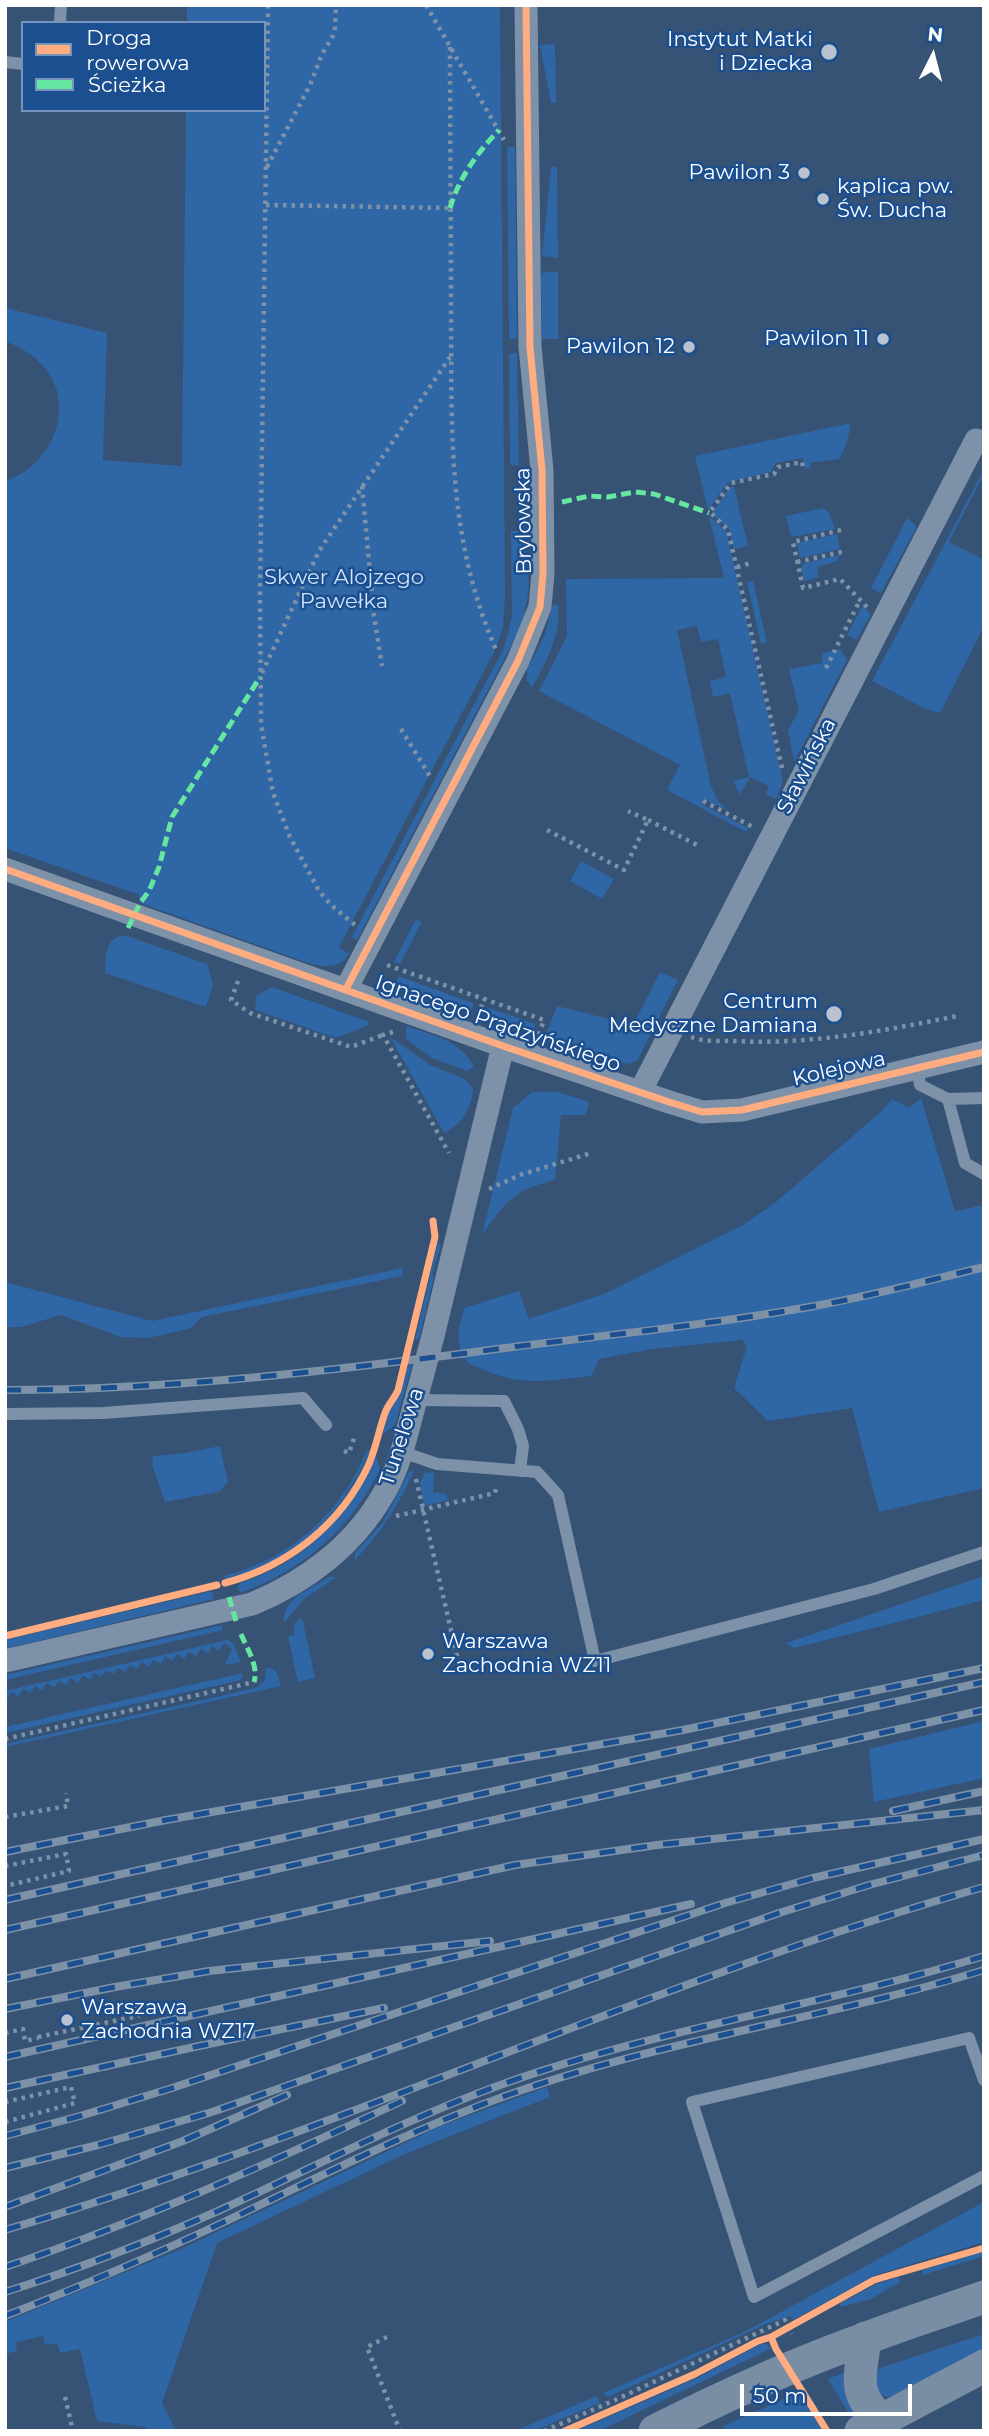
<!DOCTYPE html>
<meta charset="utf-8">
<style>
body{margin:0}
#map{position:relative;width:989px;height:2436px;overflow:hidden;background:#365274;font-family:Montserrat,sans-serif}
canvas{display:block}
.frame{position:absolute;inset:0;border:7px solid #fff;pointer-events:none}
.legend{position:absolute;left:21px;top:21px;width:245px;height:91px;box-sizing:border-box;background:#1b4f8f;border:2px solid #7695bc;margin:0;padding:9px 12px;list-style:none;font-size:21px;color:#fff}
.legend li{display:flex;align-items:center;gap:14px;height:35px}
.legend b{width:35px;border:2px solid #7695bc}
.north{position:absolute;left:898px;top:21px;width:70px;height:70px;-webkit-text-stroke:5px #1b4f8f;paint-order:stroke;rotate:6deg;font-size:19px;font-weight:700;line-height:28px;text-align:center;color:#fff}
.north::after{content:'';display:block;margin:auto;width:24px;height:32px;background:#fff;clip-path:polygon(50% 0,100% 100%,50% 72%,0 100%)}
.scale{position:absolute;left:740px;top:2384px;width:172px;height:32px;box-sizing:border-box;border:4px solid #fff;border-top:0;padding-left:9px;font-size:21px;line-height:24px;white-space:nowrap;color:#fff;-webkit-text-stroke:5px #1b4f8f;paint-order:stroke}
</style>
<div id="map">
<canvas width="989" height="2436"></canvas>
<div class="frame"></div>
<ul class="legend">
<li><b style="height:9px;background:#ffac80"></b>Droga rowerowa</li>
<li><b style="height:9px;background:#66e7a1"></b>Ścieżka</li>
</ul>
<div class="north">N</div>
<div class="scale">50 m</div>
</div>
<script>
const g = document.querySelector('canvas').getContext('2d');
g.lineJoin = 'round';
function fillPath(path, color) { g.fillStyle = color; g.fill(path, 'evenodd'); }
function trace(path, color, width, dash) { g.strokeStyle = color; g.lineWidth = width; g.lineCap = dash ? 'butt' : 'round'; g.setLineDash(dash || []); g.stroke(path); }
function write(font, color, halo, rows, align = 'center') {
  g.font = font + ' Montserrat,sans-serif'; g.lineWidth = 5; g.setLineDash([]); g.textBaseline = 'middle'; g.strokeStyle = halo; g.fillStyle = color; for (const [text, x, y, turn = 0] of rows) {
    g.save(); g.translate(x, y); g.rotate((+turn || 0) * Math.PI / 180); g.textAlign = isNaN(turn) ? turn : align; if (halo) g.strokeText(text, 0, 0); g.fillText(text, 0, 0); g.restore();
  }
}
const green = new Path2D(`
 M 187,5 L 500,5 L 505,595 L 503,628 L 494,652 L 339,947 L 349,954 C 340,969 324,967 308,963 L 140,903 L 139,895 L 5,848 L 5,481 C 53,466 79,403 41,364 C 31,353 19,347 5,341 L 5,308 L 107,333 L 103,460 L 182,466 L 186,110 L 264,110 L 264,23 L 187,23 Z
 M 555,44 L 556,103 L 551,103 L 540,45 Z
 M 507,147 L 515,147 L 517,339 L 509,339 Z
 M 551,167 L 557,167 L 558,258 L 542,256 Z
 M 544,272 L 558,272 L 558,339 L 542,339 L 541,274 Z
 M 517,353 L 519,465 L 510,465 L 509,354 Z
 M 851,423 L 847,443 L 839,459 L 810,463 L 811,468 L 805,469 L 803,458 L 776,463 L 771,472 L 728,482 L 708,510 L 695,456 Z
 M 983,471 L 984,474 L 949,542 L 984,560 L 984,626 L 940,713 L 926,709 L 872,681 Z
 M 730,487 L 734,487 L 748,546 L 734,549 L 729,529 L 712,514 Z
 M 824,508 L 829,513 L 835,529 L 791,537 L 786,516 Z
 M 709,516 L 726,531 L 783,782 L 776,799 L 766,794 L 769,786 L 750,777 L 740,795 L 733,781 L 749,777 L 730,693 L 713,697 L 710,681 L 726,677 L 718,639 L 701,642 L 697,626 L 677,630 L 711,786 L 718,801 L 729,811 L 704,799 L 702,804 L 748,828 L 746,832 L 667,790 L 680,765 L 539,691 L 567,636 L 566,579 L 724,578 Z
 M 907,518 L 916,526 L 915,530 L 881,593 L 871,588 Z
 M 511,531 L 521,531 C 530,572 533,591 519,631 L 357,940 L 352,937 L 504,648 L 512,616 Z
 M 837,534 L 840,549 L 800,558 L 797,543 Z
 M 840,555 L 837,561 L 817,567 L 819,577 L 804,581 L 801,567 L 804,563 Z
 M 753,581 L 767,642 L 761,644 L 747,582 Z
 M 553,604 L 558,605 C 561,636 546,662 532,688 L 527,681 L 527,670 L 545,634 Z
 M 863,605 L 871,615 L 856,640 L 847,635 Z
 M 840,649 L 847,660 L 794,762 L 788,730 L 799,710 L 789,669 L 822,663 L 822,653 Z
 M 581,861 L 614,879 L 602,899 L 570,881 Z
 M 418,920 L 422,922 L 400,964 L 394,962 L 415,921 Z
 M 124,935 L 207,964 L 213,985 L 206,1007 L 105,973 C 106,956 104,939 124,935 Z
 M 660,972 L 678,980 L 637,1061 L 627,1064 L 545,1036 L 557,1006 L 633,1025 Z
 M 398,976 L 473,1003 L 472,1010 L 399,985 L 397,982 Z
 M 272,987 L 369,1022 L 367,1026 L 336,1038 L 255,1010 L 256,996 Z
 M 489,1008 L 535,1024 L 534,1031 L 486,1016 Z
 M 406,1026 C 431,1034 462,1041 474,1067 L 467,1071 L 432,1058 L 406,1039 Z
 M 390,1037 L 430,1065 L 465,1079 L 473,1089 C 472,1107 462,1125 444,1133 Z
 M 532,1092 L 558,1092 L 589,1102 L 586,1115 L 561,1115 L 555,1180 C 514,1190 506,1201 482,1235 L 513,1108 Z
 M 921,1098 L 955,1211 L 984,1205 L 984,1488 L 879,1512 L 852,1408 L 768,1421 L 734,1388 L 747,1346 L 742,1340 L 652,1349 L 599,1359 L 591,1376 C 567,1378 543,1383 519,1380 C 502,1378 483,1370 468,1363 L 466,1359 L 461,1359 L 458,1333 L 464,1308 L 519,1291 L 529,1319 L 604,1294 L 743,1225 L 776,1202 L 882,1111 L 892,1099 L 909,1108 Z
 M 438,1242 L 441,1246 L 432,1274 L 434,1277 L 419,1339 L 415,1340 Z
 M 403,1268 L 402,1276 L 202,1317 L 191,1328 L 149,1338 L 121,1337 L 61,1315 L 21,1327 L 5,1327 L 5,1282 L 152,1321 Z
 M 412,1365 L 395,1425 L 383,1434 L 389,1411 L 399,1396 L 408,1366 Z
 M 220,1446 L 228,1482 L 219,1492 L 165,1502 L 152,1465 L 153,1456 L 186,1453 Z
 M 367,1450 L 370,1451 L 367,1458 C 337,1521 293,1561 225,1580 L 224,1576 C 290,1559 341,1514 367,1450 Z
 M 376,1456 L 380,1469 C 351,1529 302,1571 240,1593 L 238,1587 L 240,1583 C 303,1564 350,1515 376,1456 Z
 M 414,1471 C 399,1504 381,1533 355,1560 L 355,1553 L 383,1522 L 409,1472 Z
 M 425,1472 L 434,1473 L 433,1492 L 446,1494 L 448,1500 L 424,1506 L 420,1483 Z
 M 984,1576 L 984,1600 L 794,1648 L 786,1643 Z
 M 328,1577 L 336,1577 L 303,1600 L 284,1623 C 282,1598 310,1590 328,1577 Z
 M 212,1591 L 214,1599 L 5,1649 L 5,1640 Z
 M 300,1618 L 303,1621 L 315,1678 L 298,1682 L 288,1636 L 294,1635 L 294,1625 Z
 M 222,1625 L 223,1630 L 5,1680 L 5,1675 Z
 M 228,1640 L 233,1643 L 241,1662 L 227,1665 L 225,1664 L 232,1649 L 224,1643 L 219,1651 L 212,1646 L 208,1654 L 201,1649 L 196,1656 L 189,1652 L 184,1659 L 177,1654 L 173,1661 L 165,1657 L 161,1664 L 153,1660 L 149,1667 L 142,1662 L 137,1669 L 130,1665 L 125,1672 L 118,1668 L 113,1674 L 106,1670 L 101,1677 L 94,1673 L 90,1680 L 83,1675 L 78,1683 L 71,1678 L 66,1685 L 59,1681 L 54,1688 L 47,1683 L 42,1691 L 35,1686 L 30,1693 L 23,1689 L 18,1696 L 11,1692 L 7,1699 L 5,1698 L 5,1691 Z
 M 266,1668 C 278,1667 278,1677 281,1686 L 5,1747 L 5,1744 L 256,1688 L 265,1680 Z
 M 243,1673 L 241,1680 L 5,1733 L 5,1727 Z
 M 984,1721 L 984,1778 L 874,1802 L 869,1749 Z
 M 547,2087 L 550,2097 L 407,2153 L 217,2243 L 162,2403 L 176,2431 L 148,2431 L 146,2427 L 97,2421 L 80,2349 L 60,2353 L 57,2343 L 45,2345 L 43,2336 L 16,2342 L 17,2351 L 5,2354 L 5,2322 L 181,2249 L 443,2125 Z
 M 984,2199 L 984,2242 L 876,2275 L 793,2320 L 790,2316 L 766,2324 L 608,2397 L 603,2393 L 742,2333 L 982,2203 Z
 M 984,2251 L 984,2256 L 923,2275 L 922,2270 Z
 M 898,2277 L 900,2282 L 871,2299 L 841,2307 L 839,2304 L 876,2284 Z
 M 984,2334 L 984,2352 L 896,2395 L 886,2397 L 877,2392 L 874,2374 L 880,2368 Z
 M 761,2344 L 766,2344 L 772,2348 L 599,2431 L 576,2431 L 697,2378 Z
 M 847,2371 C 844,2389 844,2400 856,2416 L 853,2420 L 828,2379 Z
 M 799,2392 L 823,2431 L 724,2431 L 723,2429 L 724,2426 Z
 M 597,2396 L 600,2403 L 534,2431 L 515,2431 Z`);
const path = new Path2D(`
 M 268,5 L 260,593 L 261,724 L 273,793 L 290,837 L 319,891 L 331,905 L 355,925
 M 426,5 L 504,140
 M 450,47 C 450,134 451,221 451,307 C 452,429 446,537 497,652
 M 267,167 L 310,85 L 322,54 L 332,38 L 335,28 L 336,5
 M 266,205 L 450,208
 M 362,486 L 374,616 L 382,666
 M 841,530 L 793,542 L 803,588 L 840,579 L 868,608
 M 797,562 L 846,551
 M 737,567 L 751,563
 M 826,668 L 860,600
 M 262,673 L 319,551 L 450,357
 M 401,729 L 431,778
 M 782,768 L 728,530 L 710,512 L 731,483 L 774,474 L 778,467 L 802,462 L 803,467
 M 703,801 L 753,827
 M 648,820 L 701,847
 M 547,830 L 624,870 L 648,820 L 628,811
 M 387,965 L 544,1020 L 538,1037
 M 238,981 L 231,1000 L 250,1013 L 351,1047 L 383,1035
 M 478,1016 L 484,999
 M 393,1032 L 383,1035 L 449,1153
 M 691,1037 C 704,1042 720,1041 734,1041 C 810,1045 883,1031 957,1016
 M 489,1189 L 520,1175 L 591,1153
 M 344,1451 L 349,1453 L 355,1435
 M 416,1479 L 460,1669
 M 396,1516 L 495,1493 L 497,1485
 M 5,1739 L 254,1682
 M 5,1817 L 68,1806 L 66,1793
 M 5,1866 L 66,1854 L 69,1871 L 5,1886
 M 5,2033 L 23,2029 L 25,2041 L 38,2038
 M 38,2037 L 138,2016 L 136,2004 L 131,2005
 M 5,2102 L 71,2087 L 75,2103 L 5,2122
 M 387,2337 L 367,2347 L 400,2431
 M 65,2397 L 73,2431
 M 544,2431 L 613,2401 L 785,2320 L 792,2334`);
const lane = new Path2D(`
 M 60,23 L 61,5
 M 5,62 L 23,64
 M 917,1068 L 920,1085 L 948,1099 L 984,1098
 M 948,1099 L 965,1163 L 984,1174
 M 416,1400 L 504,1401 L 518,1429 L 523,1446 L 520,1471
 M 5,1414 L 103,1413 L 303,1398 L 326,1425
 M 402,1452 L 437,1464 L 537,1472 L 558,1495 L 595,1661 L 874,1589 L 984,1552
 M 984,2080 L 969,2038 L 692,2102 L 754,2297 L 984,2176`);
const street = new Path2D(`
 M 5,869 L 503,1046 L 669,1102 L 702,1112 L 742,1110 L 984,1052
 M 346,989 L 518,661 L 540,607 L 543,573 L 542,470 L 530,347 L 526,5
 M 640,1092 L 976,440
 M 5,1661 L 252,1604 C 306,1582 355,1545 384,1493 C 398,1470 404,1444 411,1418 C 418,1391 426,1363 433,1336 C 456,1239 479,1142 503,1046`);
const secondary = new Path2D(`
 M 865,2338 C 861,2376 851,2391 881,2420
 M 655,2431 C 724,2396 794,2364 867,2338 C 906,2323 945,2311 984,2297
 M 861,2431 L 984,2366`);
const rail = new Path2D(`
 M 5,1390 C 173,1390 339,1370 505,1348 C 606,1335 708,1325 809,1307 C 868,1297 926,1281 984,1267
 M 893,1811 L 984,1791
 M 5,1852 L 166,1820 L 683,1730 L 984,1668
 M 5,1900 L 984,1682
 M 5,1930 L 984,1710
 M 5,1979 L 515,1865 L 657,1845 L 984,1810
 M 5,2009 L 115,1987 L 209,1971 L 490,1941
 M 5,2057 L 691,1904
 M 5,2088 L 199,2046 L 384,2008
 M 5,2136 L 80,2116 L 169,2089 L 725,1903 L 813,1878 L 984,1839
 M 5,2168 L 98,2145 L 212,2112 L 779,1913 L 869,1885 L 984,1855
 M 5,2207 L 183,2141 L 287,2095
 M 5,2230 C 337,2133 651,1981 984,1887
 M 5,2267 C 142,2221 272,2162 402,2101
 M 5,2292 C 78,2269 148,2242 218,2211 C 313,2168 405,2119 503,2084 C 660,2028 825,2005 984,1956
 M 5,2316 C 79,2287 152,2256 224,2222 C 318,2178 410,2130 508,2095 C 663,2039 827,2019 984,1970`);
const quiet = new Path2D(`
 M 450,208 C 459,178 477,153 499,130
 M 562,502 L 589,496 L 608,497 L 635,492 L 654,494 L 709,513
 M 128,928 L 140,903 L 149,891 L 159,867 L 172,817 L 260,677
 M 229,1597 L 236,1621
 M 241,1634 C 247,1649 259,1666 254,1682`);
const cycleway = new Path2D(`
 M 5,869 L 503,1046 L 669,1102 L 702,1112 L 742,1110 L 984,1052
 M 346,989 L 518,661 L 540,607 L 543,573 L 542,470 L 530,347 L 526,5
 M 225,1583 C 288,1566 341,1525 369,1464 C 376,1447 379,1430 385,1413 C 388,1404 395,1398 398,1390 L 435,1237 L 433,1221
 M 5,1636 L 217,1585
 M 565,2431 L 695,2374 L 758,2341 L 771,2337
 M 827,2431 L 776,2349 L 771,2337 L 874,2280 L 984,2248`);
const markers = [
 [829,52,9,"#b9c2ce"],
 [804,173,7,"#b9c2ce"],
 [823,199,7,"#b9c2ce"],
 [883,339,7,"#b9c2ce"],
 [689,347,7,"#b9c2ce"],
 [834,1014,9,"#b9c2ce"],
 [428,1654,7,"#b9c2ce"],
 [67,2020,7,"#b9c2ce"]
];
const poiNames = [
 ["Instytut Matki",813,40],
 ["i Dziecka",813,64],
 ["Pawilon 3",790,173],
 ["kaplica pw.",837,187,"left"],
 ["Św. Ducha",837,211,"left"],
 ["Pawilon 11",869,339],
 ["Pawilon 12",675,347],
 ["Centrum",818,1002],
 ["Medyczne Damiana",818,1026],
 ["Warszawa",442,1642,"left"],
 ["Zachodnia WZ11",442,1666,"left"],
 ["Warszawa",81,2008,"left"],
 ["Zachodnia WZ17",81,2032,"left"]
];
const streetNames = [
 ["Brylowska",524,521,-91],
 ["Sławińska",807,766,-63],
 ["Ignacego Prądzyńskiego",498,1024,19],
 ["Kolejowa",839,1069,-13],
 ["Tunelowa",402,1437,-72]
];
const parkNames = [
 ["Skwer Alojzego",344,578],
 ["Pawełka",344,602]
];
fillPath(green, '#2f66a5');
trace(path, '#7d92a8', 4.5, [3.5, 5]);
trace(lane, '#7d92a8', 12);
trace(street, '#7d92a8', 23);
trace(secondary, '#798da4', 33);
trace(rail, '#7e92a7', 8);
trace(rail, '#1b4f8f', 5, [16]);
trace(quiet, '#66e7a1', 5, [10, 5]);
trace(cycleway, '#ffac80', 7);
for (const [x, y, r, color] of markers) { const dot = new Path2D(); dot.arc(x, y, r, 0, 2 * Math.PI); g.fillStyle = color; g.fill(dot); trace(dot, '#1b4f8f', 2.5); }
write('21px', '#fff', '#1b4f8f', poiNames, 'right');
write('21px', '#fff', '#1b4f8f', streetNames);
write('21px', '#cfe3fa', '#1b4f8f', parkNames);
</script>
